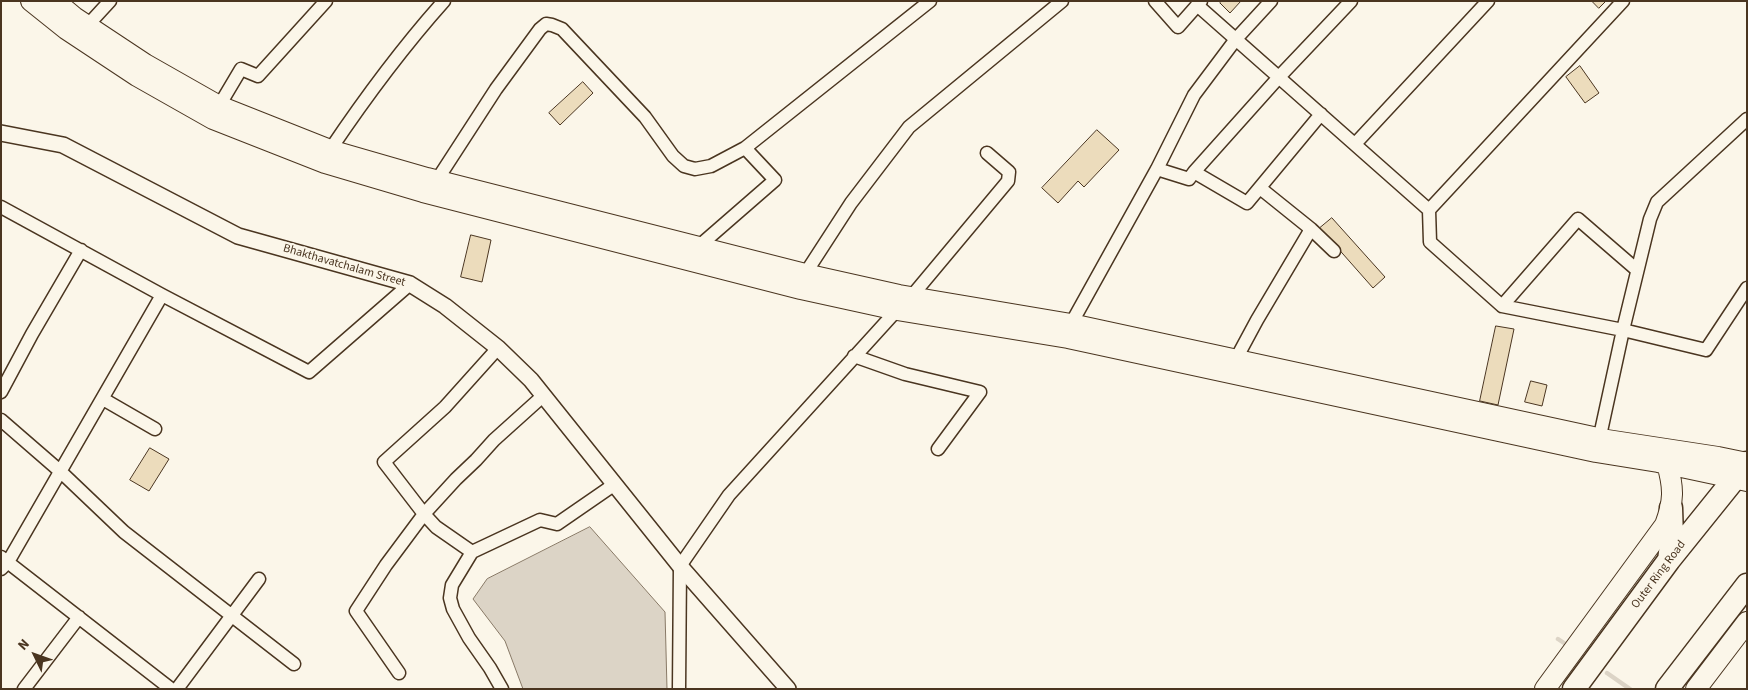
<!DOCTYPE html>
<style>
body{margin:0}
#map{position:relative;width:1748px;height:690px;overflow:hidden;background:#fbf6e9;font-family:"Source Sans 3",sans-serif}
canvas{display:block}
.frame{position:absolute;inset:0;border:2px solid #4a3520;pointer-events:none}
.north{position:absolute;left:10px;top:630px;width:50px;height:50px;-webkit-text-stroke:4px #fbf6e9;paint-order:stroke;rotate:312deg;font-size:14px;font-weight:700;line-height:20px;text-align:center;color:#4a3520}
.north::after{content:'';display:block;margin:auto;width:18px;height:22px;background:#4a3520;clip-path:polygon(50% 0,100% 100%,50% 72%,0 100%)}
</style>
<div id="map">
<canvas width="1748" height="690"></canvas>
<div class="frame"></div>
<div class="north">N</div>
</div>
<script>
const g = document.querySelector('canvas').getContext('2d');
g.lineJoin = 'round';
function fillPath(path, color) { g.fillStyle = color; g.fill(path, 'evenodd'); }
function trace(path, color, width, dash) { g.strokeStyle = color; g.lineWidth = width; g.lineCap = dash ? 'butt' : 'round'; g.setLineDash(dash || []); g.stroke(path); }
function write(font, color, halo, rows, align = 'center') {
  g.font = font + ' "Source Sans 3",sans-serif'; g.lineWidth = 4; g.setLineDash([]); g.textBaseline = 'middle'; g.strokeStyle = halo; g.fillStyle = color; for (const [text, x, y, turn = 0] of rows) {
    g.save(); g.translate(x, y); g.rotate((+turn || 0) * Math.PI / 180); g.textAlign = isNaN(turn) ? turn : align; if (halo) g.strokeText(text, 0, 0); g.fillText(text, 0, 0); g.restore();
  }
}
const water = new Path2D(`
 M 590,527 L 665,612 L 667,689 L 523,689 L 505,641 L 473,599 L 487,579 Z`);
const stream = new Path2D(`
 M 1558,639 L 1570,647
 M 1607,673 L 1630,689`);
const building = new Path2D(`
 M 1222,1 L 1241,1 L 1230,13 L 1220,3 Z
 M 1592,1 L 1606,1 L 1599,8 Z
 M 1580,66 L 1599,93 L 1585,103 L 1566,77 Z
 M 583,82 L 593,93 L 560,125 L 549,113 Z
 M 1097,130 L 1119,150 L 1084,187 L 1078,181 L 1058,203 L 1042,188 Z
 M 1332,218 L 1385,277 L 1373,288 L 1320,228 Z
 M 471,235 L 491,240 L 482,282 L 461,277 Z
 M 1496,326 L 1514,329 L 1498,405 L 1480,401 Z
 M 1531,381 L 1547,385 L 1542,406 L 1525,402 Z
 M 150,448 L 169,459 L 149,491 L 130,480 Z`);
const minor = new Path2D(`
 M 1155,1 L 1178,27 L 1201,1
 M 1197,5 L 1429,210
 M 87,26 L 110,1
 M 219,106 L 241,69 L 258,76 L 326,1
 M 1747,119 L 1657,202 L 1650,219 L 1623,330 L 1706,350 L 1747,288
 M 1355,144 L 1488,1
 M 330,150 C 365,98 402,48 444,1
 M 1157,169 L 1189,179 L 1194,172 L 1247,203 L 1321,114
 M 1194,172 L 1279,77 L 1351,1
 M 437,180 L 496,89 L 540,29 L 546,24 L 552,25 L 562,29 L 645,117 L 673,156 L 684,166 L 695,169 L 711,166 L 745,148
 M 1,207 L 162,295 L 309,372 L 410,284
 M 1311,229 L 1334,251
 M 698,247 L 775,180 L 745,148 L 930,1
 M 804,279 L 805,274 L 851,203 L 909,127 L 1062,1
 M 911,297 L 1008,181 L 1009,172 L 987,153
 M 1502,306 L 1578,219 L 1637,270
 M 1071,324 L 1157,169 L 1194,95 L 1236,39 L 1271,1
 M 854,356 L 905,374 L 980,392 L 938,449
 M 1236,359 L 1257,320 L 1311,229 L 1260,188
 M 1,392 L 32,334 L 81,250
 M 103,399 L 155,429
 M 1,420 L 61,472 L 124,532 L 294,664
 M 1598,445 L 1623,330 L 1502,306 L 1430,242 L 1429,210 L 1623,1
 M 472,552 L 436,527 L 424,514 L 384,462 L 445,407 L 498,348
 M 1,557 L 171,689
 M 1,569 L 8,562 L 162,295
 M 399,673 L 356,611 L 386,565 L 424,514 L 456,479 L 476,460 L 494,440 L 544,395
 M 24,689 L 79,617
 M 177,689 L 259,579
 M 502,689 L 490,668 L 469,638 L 453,609 L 450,598 L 452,585 L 472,552 L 540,520 L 557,524 L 615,484
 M 679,689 L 680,566 L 729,495 L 897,310`);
const tertiary = new Path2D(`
 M 1,133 L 63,145 L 238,236 L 410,284 L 445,306 L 498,348 L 531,380 L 680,566 L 788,689`);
const primary = new Path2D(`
 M 31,1 L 66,29 L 137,76 L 213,119 L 325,163 L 423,192 L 801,289 L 897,310 L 1068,338 L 1596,452 L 1658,462 L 1747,481
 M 55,1 L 74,17 L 145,64 L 219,106 L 330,150 L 427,178 L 805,274 L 899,295 L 1071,324 L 1607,440 L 1718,457 L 1747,463
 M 1545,689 L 1665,525 C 1674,501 1674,488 1667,464
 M 1696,689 L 1747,622`);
const motorway = new Path2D(`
 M 1669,560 L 1672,538 L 1671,508
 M 1574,689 L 1669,560 L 1735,478 L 1746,463
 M 1667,689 L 1747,585`);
const streetNames = [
 ["Bhakthavatchalam Street",344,266,16],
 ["Outer Ring Road",1659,575,-53]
];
fillPath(water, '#dcd4c6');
trace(water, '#887966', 1);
trace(stream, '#dcd4c6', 4.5);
fillPath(building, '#ecdcbc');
trace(building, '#4a3520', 1);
trace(minor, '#4a3520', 15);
trace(tertiary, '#4a3520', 18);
trace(primary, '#4a3520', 22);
trace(motorway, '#4a3520', 25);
trace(minor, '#fbf6e9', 12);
trace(tertiary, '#fbf6e9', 15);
trace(primary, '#fbf6e9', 20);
trace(motorway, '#fbf6e9', 22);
write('12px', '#4a3520', '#fbf6e9', streetNames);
</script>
